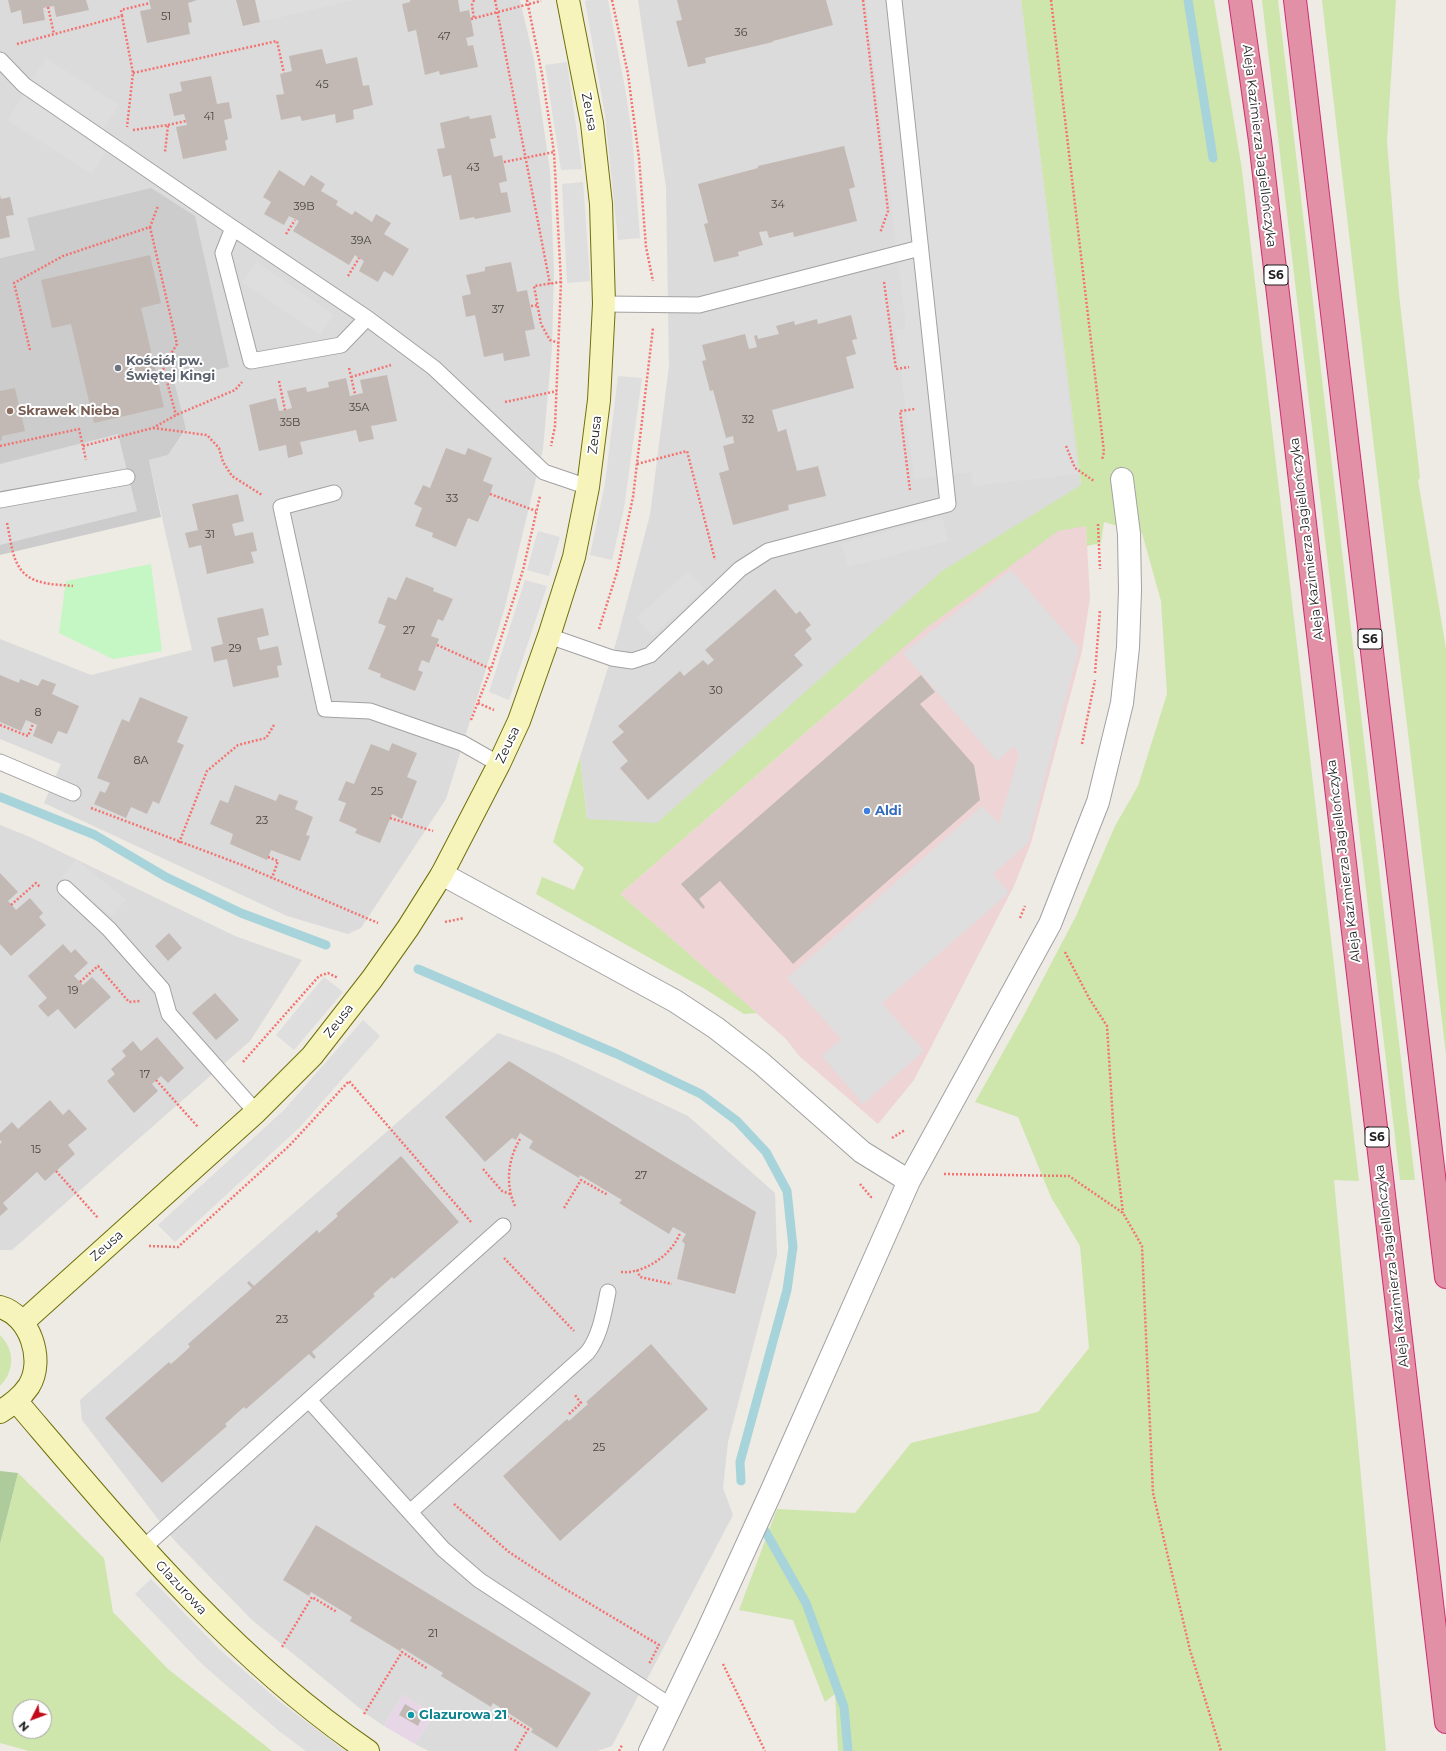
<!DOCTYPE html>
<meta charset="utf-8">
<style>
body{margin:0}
#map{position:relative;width:1446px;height:1751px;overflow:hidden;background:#eeeae4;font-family:Montserrat,sans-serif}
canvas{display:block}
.north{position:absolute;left:12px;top:1699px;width:40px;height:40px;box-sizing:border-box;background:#fff;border:1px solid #a5a5a5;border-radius:50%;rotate:228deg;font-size:11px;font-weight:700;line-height:16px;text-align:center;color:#1e1e1e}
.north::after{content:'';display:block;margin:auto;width:14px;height:18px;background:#c20a1a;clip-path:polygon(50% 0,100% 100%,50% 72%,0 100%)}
</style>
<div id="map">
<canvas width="1446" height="1751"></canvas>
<div class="north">N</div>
</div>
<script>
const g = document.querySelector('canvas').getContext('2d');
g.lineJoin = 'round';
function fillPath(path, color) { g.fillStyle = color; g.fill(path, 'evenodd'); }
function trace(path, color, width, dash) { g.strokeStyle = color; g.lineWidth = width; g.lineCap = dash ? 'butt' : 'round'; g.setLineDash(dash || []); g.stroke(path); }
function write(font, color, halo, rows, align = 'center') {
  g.font = font + ' Montserrat,sans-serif'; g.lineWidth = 4; g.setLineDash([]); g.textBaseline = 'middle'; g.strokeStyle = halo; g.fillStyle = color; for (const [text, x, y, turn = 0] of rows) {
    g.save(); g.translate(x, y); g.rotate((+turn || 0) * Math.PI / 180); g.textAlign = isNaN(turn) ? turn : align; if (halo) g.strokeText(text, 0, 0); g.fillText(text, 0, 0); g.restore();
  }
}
const residential = new Path2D(`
 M 0,0 L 520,0 L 534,60 L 550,171 L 554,272 L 552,348 L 543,449 L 505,607 L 446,799 L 361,928 L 348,934 L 287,916 L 44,803 L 61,764 L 0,739 L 0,639 L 91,675 L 192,650 L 149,460 L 168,455 L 186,430 L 174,380 L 228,367 L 27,218 L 35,250 L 0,258 Z
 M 638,0 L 1021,0 L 1086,526 L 593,871 L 580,757 L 617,639 L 650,515 L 669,366 L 666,187 Z
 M 0,825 L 30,837 L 235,936 L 302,960 L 250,1041 L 12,1250 L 0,1250 Z
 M 498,1033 L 557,1054 L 688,1116 L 775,1193 L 777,1255 L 728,1442 L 723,1488 L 733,1515 L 612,1746 L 597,1751 L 429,1751 L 415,1744 L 434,1714 L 403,1695 L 384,1726 L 368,1715 L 252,1620 L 174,1540 L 82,1420 L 80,1400 L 415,1107 Z`);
const commercial = new Path2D(`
 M 1086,526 L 1090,598 L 1082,651 L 1031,843 L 1014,886 L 914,1080 L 878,1124 L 799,1056 L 786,1039 L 620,894 L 926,628 L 1058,531 Z`);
const industrial = new Path2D(`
 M 403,1695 L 434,1714 L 415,1744 L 384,1726 Z`);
const religious = new Path2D(`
 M 151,188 L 195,216 L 229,367 L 174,380 L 186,429 L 168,455 L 149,460 L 161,517 L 0,555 L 0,258 L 35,250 L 27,218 Z`);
const grass = new Path2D(`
 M 1021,0 L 1214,0 L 1242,170 L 1359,1181 L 1334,1180 L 1386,1751 L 838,1751 L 835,1694 L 825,1702 L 793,1620 L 739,1610 L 777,1509 L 855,1513 L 911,1443 L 1038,1412 L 1089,1348 L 1080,1246 L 1051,1197 L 1018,1117 L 975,1102 L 1024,1015 L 1076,916 L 1115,826 L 1138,786 L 1167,694 L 1161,601 L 1142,533 L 1104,522 L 1101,543 L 1087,546 L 1086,526 L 1058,531 L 926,628 L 620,894 L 757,1013 L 744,1014 L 705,989 L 536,894 L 542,877 L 574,890 L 584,868 L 553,842 L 580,757 L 587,819 L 657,823 L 942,571 L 1081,485 Z
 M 1262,0 L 1278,0 L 1415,1180 L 1400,1180 Z
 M 1322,0 L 1396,0 L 1387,141 L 1399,294 L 1420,478 L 1418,480 L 1446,649 L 1446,1055 C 1405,704 1362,352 1322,0 Z
 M 0,1335 C 15,1350 15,1371 0,1386 Z
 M 18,1473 L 104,1558 L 113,1612 L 168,1669 L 272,1751 L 29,1751 L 0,1743 L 0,1544 ZM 20,1707 L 44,1707 L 44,1731 L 20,1731 Z`);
const forest = new Path2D(`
 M 0,1471 L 18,1473 L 0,1544 Z`);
const park = new Path2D(`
 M 151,564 L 162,651 L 113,659 L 59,633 L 66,581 Z`);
const parking = new Path2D(`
 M 255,0 L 354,0 L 260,22 Z
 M 589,0 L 608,0 L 625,88 L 632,134 L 640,238 L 618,240 L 605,115 L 585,1 Z
 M 866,0 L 1021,0 L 1078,474 L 973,486 L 971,472 L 914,479 L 896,330 L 906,329 Z
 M 46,58 L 119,105 L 95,143 L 107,151 L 92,174 L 7,120 Z
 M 567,62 L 582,169 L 561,170 L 545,65 Z
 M 583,182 L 590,281 L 567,283 L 562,184 Z
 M 257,262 L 334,315 L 320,335 L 242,282 Z
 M 618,376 L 642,378 L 624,508 L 612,560 L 590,555 L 605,484 Z
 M 118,434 L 137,511 L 0,545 L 0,464 Z
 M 942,517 L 948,541 L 848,567 L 841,544 Z
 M 538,531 L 560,537 L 549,576 L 527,570 Z
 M 1011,570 L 1079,648 L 1028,843 L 993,874 L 1009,893 L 882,1003 L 924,1051 L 863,1104 L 822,1056 L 841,1039 L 787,978 L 982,806 L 999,824 L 1019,755 L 1014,746 L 997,761 L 903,653 Z
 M 688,571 L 704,589 L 652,636 L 636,618 Z
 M 525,580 L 547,586 L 509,700 L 489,692 Z
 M 76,859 L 126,899 L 112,916 L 62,877 Z
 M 324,977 L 343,992 L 294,1050 L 276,1035 Z
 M 363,1020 L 380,1036 L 300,1127 L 175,1242 L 158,1225 L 284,1110 Z
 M 151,1579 L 219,1649 L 279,1701 L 345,1751 L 306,1751 L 279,1731 L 203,1665 L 135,1594 Z`);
const stream = new Path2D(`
 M 1188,0 L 1213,158
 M 0,797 L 95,835 L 166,877 L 241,913 L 326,945
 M 418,969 L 617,1054 L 701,1094 L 737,1121 L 766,1152 L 787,1191 L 793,1247 L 787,1290 L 740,1462 L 741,1481
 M 764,1529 L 806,1603 L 844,1707 L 848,1751`);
const building = new Path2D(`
 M 8,0 L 86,0 L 89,10 L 56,17 L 54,6 L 48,7 L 43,8 L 45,20 L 23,24 L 21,10 L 11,13 Z
 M 149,0 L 197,0 L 188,3 L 192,22 L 188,23 L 190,34 L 147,43 L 140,11 L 151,9 Z
 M 236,0 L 255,0 L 260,22 L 243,26 Z
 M 410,0 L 458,0 L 460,12 L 469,10 L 474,36 L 466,38 L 468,46 L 473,45 L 478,67 L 440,75 L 439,71 L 425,75 L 416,30 L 408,32 L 402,4 L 410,2 Z
 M 677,0 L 826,0 L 833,25 L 773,41 L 773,42 L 705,58 L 706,63 L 688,67 L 676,21 L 682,20 Z
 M 322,49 L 326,64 L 357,57 L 363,86 L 369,85 L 373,105 L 353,110 L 354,119 L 336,123 L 335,114 L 302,121 L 300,116 L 281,120 L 276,95 L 284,94 L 280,74 L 292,71 L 289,56 Z
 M 211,76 L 217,104 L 229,102 L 232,118 L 224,120 L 228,139 L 225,141 L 227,150 L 183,159 L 176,127 L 187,125 L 184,114 L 174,116 L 169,94 L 182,91 L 180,82 Z
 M 491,115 L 496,138 L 490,139 L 494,157 L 502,155 L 507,181 L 499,183 L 501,193 L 507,192 L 511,212 L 475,219 L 474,217 L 460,220 L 451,175 L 443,177 L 437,149 L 445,148 L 440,123 L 469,116 L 470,119 Z
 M 844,146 L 855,187 L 849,189 L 857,221 L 794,237 L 793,232 L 769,238 L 767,231 L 759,232 L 763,245 L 738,252 L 739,256 L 714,262 L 704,224 L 708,223 L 698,184 L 758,168 L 758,166 Z
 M 279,170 L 304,186 L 311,175 L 325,184 L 321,191 L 338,201 L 336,205 L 352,215 L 355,211 L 372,222 L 376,214 L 391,223 L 384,234 L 409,249 L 393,276 L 384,271 L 378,282 L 359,271 L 364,261 L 359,258 L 355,255 L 349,265 L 293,231 L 299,221 L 289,216 L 284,225 L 264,214 L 271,202 L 263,197 Z
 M 0,195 L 1,199 L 10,197 L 14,215 L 6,216 L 10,237 L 0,239 Z
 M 150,255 L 161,303 L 141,308 L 164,407 L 94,423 L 71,324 L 52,328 L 41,280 Z
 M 511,262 L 517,292 L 527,290 L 535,329 L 525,331 L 530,356 L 504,361 L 503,353 L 484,357 L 475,315 L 466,317 L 462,296 L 471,294 L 466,275 L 485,271 L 485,267 Z
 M 851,315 L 857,339 L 852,340 L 856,354 L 846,357 L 854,388 L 772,410 L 778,432 L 786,429 L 797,471 L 818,466 L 826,496 L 788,505 L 789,510 L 733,525 L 719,473 L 729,470 L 723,446 L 734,443 L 733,436 L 726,438 L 713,390 L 710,391 L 702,361 L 706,360 L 702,345 L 745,334 L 749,349 L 757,347 L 754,336 L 757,335 L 758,339 L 779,334 L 776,326 L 794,321 L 795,325 L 817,319 L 818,324 Z
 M 387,375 L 397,421 L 371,426 L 374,439 L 359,442 L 356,430 L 300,442 L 303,454 L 288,458 L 286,445 L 259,451 L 249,405 L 276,398 L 279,411 L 285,410 L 292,408 L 287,391 L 306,387 L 307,392 L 329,387 L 328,382 L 346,378 L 350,396 L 363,393 L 360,380 Z
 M 15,388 L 25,431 L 2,436 L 2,440 L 0,441 L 0,391 Z
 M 446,448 L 465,455 L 468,448 L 492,458 L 483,481 L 493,485 L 490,494 L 478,522 L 468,518 L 456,547 L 432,537 L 433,533 L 415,526 L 422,508 L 414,504 L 423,485 L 430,488 Z
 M 238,494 L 244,521 L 232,524 L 235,536 L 253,532 L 257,551 L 251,552 L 254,563 L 207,574 L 201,545 L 189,548 L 185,533 L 198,530 L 192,504 Z
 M 406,577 L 434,588 L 433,591 L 453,599 L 443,621 L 438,619 L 431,636 L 439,639 L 429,663 L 422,660 L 418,670 L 423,672 L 415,691 L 380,677 L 381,674 L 368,669 L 386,626 L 378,623 L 388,597 L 396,600 Z
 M 775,589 L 796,614 L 800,611 L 811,625 L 805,630 L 812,639 L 794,655 L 803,665 L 648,800 L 620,768 L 628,761 L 612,742 L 624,732 L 618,726 L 680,671 L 684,676 L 703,660 L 708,665 L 714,660 L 705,650 Z
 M 263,608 L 269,635 L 257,638 L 260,650 L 278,646 L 282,665 L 277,666 L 279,677 L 233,687 L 227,659 L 214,662 L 211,647 L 223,644 L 217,618 Z
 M 0,675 L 19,683 L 20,679 L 38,686 L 42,679 L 56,684 L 52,694 L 79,706 L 67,734 L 58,731 L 52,744 L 33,736 L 37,725 L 26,720 L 21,731 L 0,722 Z
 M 921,675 L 935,692 L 920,704 L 974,765 L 980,800 L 793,964 L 720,881 L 699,899 L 705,907 L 703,909 L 681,884 Z
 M 140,697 L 188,717 L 177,742 L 184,745 L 159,804 L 153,801 L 147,814 L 131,807 L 126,818 L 94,804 L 100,791 L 105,793 L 110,783 L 97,778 L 122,719 L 129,722 Z
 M 392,743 L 417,753 L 407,777 L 417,781 L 402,819 L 392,814 L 380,843 L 355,833 L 357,829 L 339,821 L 346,803 L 338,800 L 346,781 L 354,784 L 371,744 L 389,751 Z
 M 235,785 L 276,801 L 279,794 L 298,801 L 295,809 L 313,817 L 306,835 L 310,836 L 300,861 L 271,850 L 267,860 L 230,844 L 233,834 L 210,824 L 220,800 L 228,803 Z
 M 0,873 L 18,892 L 8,901 L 16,910 L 30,898 L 43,913 L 39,917 L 46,925 L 11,956 L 0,944 Z
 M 169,933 L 182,948 L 168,961 L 155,946 Z
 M 63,944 L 71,953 L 75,949 L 88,963 L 74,976 L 83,985 L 92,977 L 111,997 L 75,1029 L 58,1009 L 48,1017 L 38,1006 L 47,998 L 28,976 Z
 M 215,993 L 239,1020 L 216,1040 L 192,1013 Z
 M 157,1037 L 184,1068 L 168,1083 L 161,1076 L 156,1080 L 152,1084 L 158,1091 L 134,1113 L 107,1081 L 115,1074 L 111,1069 L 126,1056 L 122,1051 L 133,1041 L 141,1051 Z
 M 509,1061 L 756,1212 L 735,1294 L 677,1279 L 685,1244 L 682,1241 L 686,1234 L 673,1227 L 669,1234 L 619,1203 L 622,1200 L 580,1175 L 579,1178 L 529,1148 L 533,1141 L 520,1133 L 516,1140 L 512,1138 L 485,1162 L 445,1117 Z
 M 50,1100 L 63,1115 L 69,1109 L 87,1129 L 68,1145 L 75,1154 L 45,1181 L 37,1172 L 3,1203 L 8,1209 L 0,1216 L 0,1144 L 2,1142 L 0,1140 L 0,1133 L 12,1122 L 18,1129 Z
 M 401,1156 L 459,1222 L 394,1279 L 392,1277 L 373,1294 L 375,1296 L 312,1352 L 316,1357 L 314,1359 L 309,1354 L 246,1409 L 244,1407 L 225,1424 L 227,1426 L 162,1483 L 105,1418 L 169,1362 L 171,1364 L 190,1347 L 188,1344 L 252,1288 L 247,1283 L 249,1281 L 254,1286 L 317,1230 L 319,1233 L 338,1216 L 336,1214 Z
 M 651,1344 L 708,1409 L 560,1541 L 503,1476 L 567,1419 L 569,1421 L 588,1404 L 586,1402 Z
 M 316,1525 L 591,1693 L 557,1748 L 531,1732 L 533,1729 L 493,1703 L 491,1707 L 441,1676 L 443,1673 L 402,1648 L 400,1651 L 350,1621 L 352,1617 L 311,1592 L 309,1596 L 283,1580 Z
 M 405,1704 L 423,1715 L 418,1726 L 399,1715 Z`);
const path = new Path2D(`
 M 474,0 L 472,5 L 474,19
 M 495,0 L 550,284
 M 527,0 L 542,74 L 554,152 L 561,282 L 555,426 L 551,446
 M 612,0 L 628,74 L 639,158 L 646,247 L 653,281
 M 863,0 L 888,211 L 880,233
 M 1051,0 L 1104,452 L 1102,460
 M 48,7 L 54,34
 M 122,16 L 121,10 L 150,3
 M 471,19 L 541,1
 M 17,44 L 122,16 L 133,73 L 127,127
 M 133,73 L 277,41 L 284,73
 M 168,125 L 186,121
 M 133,130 L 168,125 L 165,152
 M 504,162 L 554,152
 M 150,227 L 177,344 L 163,367 L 176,415
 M 286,234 L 295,220
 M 348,276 L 359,258
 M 884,282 L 896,369 L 909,367
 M 531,306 L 538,305
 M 559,343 L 550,340 L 541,324 L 534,286 L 561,282
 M 30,350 L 14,283 L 63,256 L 150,227 L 158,206
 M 349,368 L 355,394
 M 351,377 L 391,365
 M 279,381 L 285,410
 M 505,402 L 557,391
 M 153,428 L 207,435 L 219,448 L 223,462 L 232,476 L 262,495
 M 0,446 L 79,429 L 86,460
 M 83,446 L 153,428 L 176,415 L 235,390 L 242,382
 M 1066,446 L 1075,468 L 1094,481
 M 637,464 L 687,451 L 715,560
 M 910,490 L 900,411 L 915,409
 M 490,494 L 536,511
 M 7,523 C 13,550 12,577 45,583 C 54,585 64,585 73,586
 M 1098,524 L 1100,569
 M 599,629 L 617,572 L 633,497 L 653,328
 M 437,645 L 491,669
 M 1095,673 L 1100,610
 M 478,703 L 494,710
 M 471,720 L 491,669 L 523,570 L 540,496
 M 0,725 L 28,736 L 33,724
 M 1082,744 L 1095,680
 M 91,808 L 242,865 L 378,923
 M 390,818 L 433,831
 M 179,843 L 207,771 L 238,745 L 266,738 L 274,725
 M 268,857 L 278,861 L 272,878
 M 11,905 L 36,883 L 40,887
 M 1020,918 L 1025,906
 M 445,922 L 464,918
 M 1065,952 L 1089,998 L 1107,1026 L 1114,1137 L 1123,1213
 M 80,982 L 98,966 L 129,1002 L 140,1001
 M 243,1062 L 319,976 L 328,973 L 338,978
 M 156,1080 L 198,1127
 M 892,1138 L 905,1130
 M 483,1169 L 502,1191 L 510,1194
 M 56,1171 L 98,1218
 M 944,1174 L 1069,1176 L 1123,1213 L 1142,1246 L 1153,1493 L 1190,1650 L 1221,1751
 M 860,1184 L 871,1197 L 870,1199
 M 515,1206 C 505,1184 508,1159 520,1139
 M 564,1208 L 581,1180 L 608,1195
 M 149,1246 L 178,1247 L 290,1145 L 349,1081 L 471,1222
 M 504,1258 L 574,1331
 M 637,1270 L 640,1277 L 672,1284
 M 621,1272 C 644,1274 672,1255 680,1233
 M 569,1414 L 581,1403 L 575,1395
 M 454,1504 L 509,1552 L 562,1587 L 659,1645 L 649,1664
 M 282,1647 L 312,1597 L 337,1612
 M 723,1664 L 765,1751
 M 500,1712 L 528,1729 L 515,1751
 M 364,1714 L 402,1652 L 428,1669
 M 619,1751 L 622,1745`);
const lane = new Path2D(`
 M 0,60 L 24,85 L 233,228 L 367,318 L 434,368 L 544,472 L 588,487
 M 233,228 L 223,253 L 251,361 L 341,345 L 367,318
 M 604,304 L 699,305 L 920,248
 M 334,493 L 281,507 L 325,709 L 370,711 L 462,743 L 499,764
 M 0,500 L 127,477
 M 549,636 L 612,658 L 632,661 L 650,655 L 740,569 L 768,551 L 948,504 L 894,0
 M 0,762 L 73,793
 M 65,888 L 109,929 L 162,989 L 169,1014 L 256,1112
 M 309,1400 L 443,1549 L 479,1580 L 671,1706
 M 410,1512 L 587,1353 C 600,1337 604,1312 608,1292
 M 143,1548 L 503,1226`);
const street = new Path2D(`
 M 442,874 L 675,1001 L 716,1028 L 761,1063 L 862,1152 L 909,1181
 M 650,1751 L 707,1632 L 771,1492 L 909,1181 L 1050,924 L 1098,802 L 1122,703 L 1128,647 L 1130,590 L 1129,534 L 1122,479`);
const secondary = new Path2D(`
 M 0,1307 C 30,1315 45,1360 29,1386 C 21,1398 12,1404 0,1412
 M 23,1322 L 256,1112 L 312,1056 L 372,979 L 408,928 L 442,874 L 499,764 L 519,721 L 549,636 L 574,557 L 588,487 L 599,400 L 604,304 L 601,204 L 592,123 L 568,0
 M 17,1402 C 124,1527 230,1657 368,1751`);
const highway = new Path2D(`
 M 1240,0 L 1260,141 L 1446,1722
 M 1295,0 L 1446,1277`);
const markers = [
 [118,368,4,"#6b7280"],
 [10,411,4,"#8d6e63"],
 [867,811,4,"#3f7fe0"],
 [411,1715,4,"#0f9aa8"]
];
const numberNames = [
 ["51",166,17],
 ["36",741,33],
 ["47",444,37],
 ["45",322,85],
 ["41",209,117],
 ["43",473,168],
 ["34",778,205],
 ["39B",304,207],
 ["39A",361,241],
 ["37",498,310],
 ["35A",359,408],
 ["32",748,420],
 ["35B",290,423],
 ["33",452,499],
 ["31",210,535],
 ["27",409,631],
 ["29",235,649],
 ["30",716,691],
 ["8",38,713],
 ["8A",141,761],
 ["25",377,792],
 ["23",262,821],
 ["19",73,991],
 ["17",145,1075],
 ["15",36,1150],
 ["27",641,1176],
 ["23",282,1320],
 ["25",599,1448],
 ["21",433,1634]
];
const shields = [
 [1276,275,24],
 [1370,639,24],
 [1377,1137,24]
];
const shieldNames = [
 ["S6",1276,275],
 ["S6",1370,639],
 ["S6",1377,1137]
];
const streetNames = [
 ["Zeusa",589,112,80],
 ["Aleja Kazimierza Jagiellończyka",1259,146,83],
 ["Zeusa",595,435,-83],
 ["Aleja Kazimierza Jagiellończyka",1307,539,-97],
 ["Zeusa",508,745,-65],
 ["Aleja Kazimierza Jagiellończyka",1344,861,-97],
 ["Zeusa",339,1021,-52],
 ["Zeusa",107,1246,-42],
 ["Aleja Kazimierza Jagiellończyka",1392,1266,-97],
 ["Glazurowa",181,1588,47]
];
const worshipNames = [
 ["Kościół pw.",126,361],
 ["Świętej Kingi",126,376]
];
const educationNames = [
 ["Skrawek Nieba",18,411]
];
const shopNames = [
 ["Aldi",875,811]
];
const cultureNames = [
 ["Glazurowa 21",419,1715]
];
fillPath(residential, '#dcdbdb');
fillPath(commercial, '#efd4d6');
fillPath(industrial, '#e7d7e6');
fillPath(religious, '#ccc');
fillPath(grass, '#cee6ac');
fillPath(forest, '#aecc9b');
fillPath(park, '#c4f7c3');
fillPath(parking, '#dedede');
trace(stream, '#a7d3da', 9);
fillPath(building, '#c3b9b4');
trace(lane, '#a2a2a2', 17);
trace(street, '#a2a2a2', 24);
trace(secondary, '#6e700a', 24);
trace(highway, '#d12c74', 24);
trace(path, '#f37371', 2.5, [2, 2]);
trace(lane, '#fff', 15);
trace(street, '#fff', 22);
trace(secondary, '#f6f4ba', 22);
trace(highway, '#e290a6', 22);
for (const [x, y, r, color] of markers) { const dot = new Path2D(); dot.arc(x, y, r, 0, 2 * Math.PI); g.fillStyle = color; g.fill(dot); trace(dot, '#fff', 1.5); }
write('11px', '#474544', null, numberNames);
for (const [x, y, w] of shields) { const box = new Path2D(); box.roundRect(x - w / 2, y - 10, w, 20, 3); g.fillStyle = '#fff'; g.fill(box); trace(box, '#1e1e1e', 1); }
write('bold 12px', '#1e1e1e', null, shieldNames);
write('13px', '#1e1e1e', '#fff', streetNames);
write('bold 13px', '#5b616d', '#fff', worshipNames, 'left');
write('bold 13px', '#785e54', '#fff', educationNames, 'left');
write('bold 13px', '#366cbe', '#fff', shopNames, 'left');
write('bold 13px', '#0d838f', '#fff', cultureNames, 'left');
</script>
